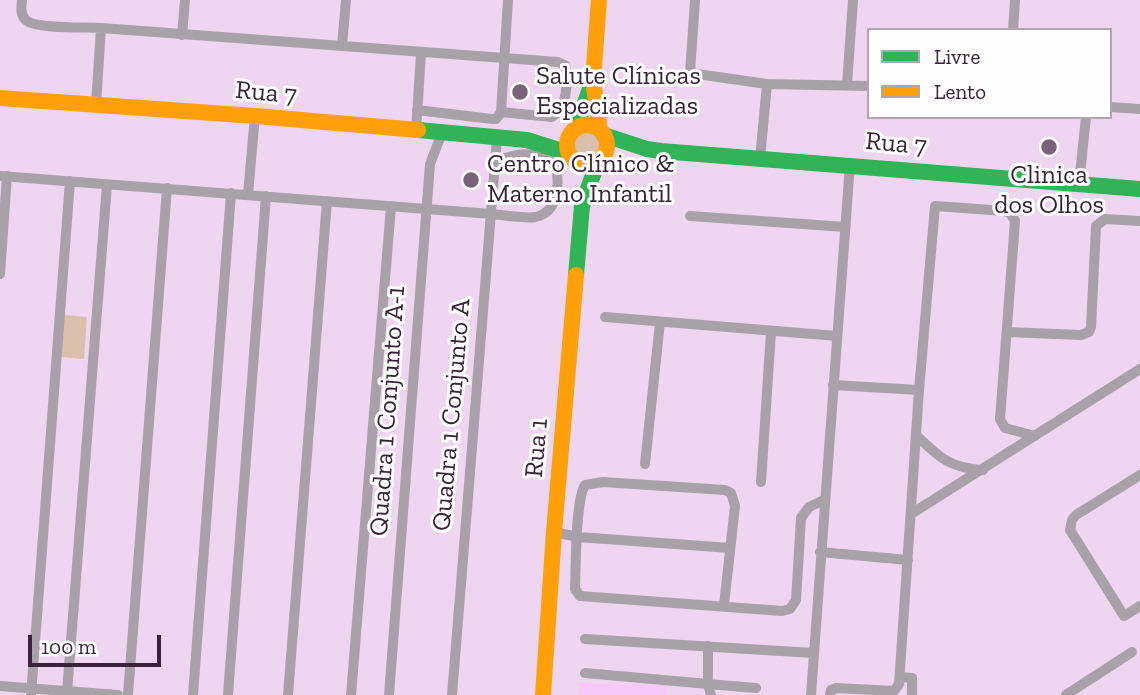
<!DOCTYPE html>
<meta charset="utf-8">
<style>
body{margin:0}
#map{position:relative;width:1140px;height:695px;overflow:hidden;background:#efd6f0;font-family:"Zilla Slab",serif}
canvas{display:block}
.legend{position:absolute;left:867px;top:28px;width:245px;height:91px;box-sizing:border-box;background:#fefefe;border:2px solid #afa6b0;margin:0;padding:9px 12px;list-style:none;font-size:21px;color:#39233a}
.legend li{display:flex;align-items:center;gap:14px;height:35px}
.legend b{width:35px;border:2px solid #afa6b0}
.scale{position:absolute;left:28px;top:635px;width:133px;height:32px;box-sizing:border-box;border:4px solid #39233a;border-top:0;padding-left:9px;font-size:21px;line-height:24px;white-space:nowrap;color:#39233a;-webkit-text-stroke:5px #fefefe;paint-order:stroke}
</style>
<div id="map">
<canvas width="1140" height="695"></canvas>
<ul class="legend">
<li><b style="height:9px;background:#30b455"></b>Livre</li>
<li><b style="height:9px;background:#ff9f0a"></b>Lento</li>
</ul>
<div class="scale">100 m</div>
</div>
<script>
const g = document.querySelector('canvas').getContext('2d');
g.lineJoin = 'round';
function fillPath(path, color) { g.fillStyle = color; g.fill(path, 'evenodd'); }
function trace(path, color, width, dash) { g.strokeStyle = color; g.lineWidth = width; g.lineCap = dash ? 'butt' : 'round'; g.setLineDash(dash || []); g.stroke(path); }
function write(font, color, halo, rows, align = 'center') {
  g.font = font + ' "Zilla Slab",serif'; g.lineWidth = 6; g.setLineDash([]); g.textBaseline = 'middle'; g.strokeStyle = halo; g.fillStyle = color; for (const [text, x, y, turn = 0] of rows) {
    g.save(); g.translate(x, y); g.rotate((+turn || 0) * Math.PI / 180); g.textAlign = isNaN(turn) ? turn : align; if (halo) g.strokeText(text, 0, 0); g.fillText(text, 0, 0); g.restore();
  }
}
const built = new Path2D(`
 M 579,683 L 667,685 L 666,695 L 578,695 Z`);
const green = new Path2D(`
 M570 145a16 16 0 1 1 32 0a16 16 0 1 1-32 0Z
 M 64,315 L 87,317 L 84,359 L 61,357 Z`);
const street = new Path2D(`
 M 22,0 C 21,7 20,16 27,21 C 38,29 86,27 101,28 L 558,62 L 565,65 C 568,82 568,107 552,117 L 501,112
 M 695,0 L 690,73 L 767,84 L 869,86
 M 1013,30 L 1015,0
 M 182,35 L 185,0
 M 342,46 L 346,0
 M 847,85 L 853,0
 M 96,105 L 101,28
 M 1110,107 L 1140,109
 M 417,110 L 492,119 L 496,119 L 501,112 L 508,0
 M 416,131 L 421,53
 M 760,159 L 767,84
 M 0,176 L 491,214 C 503,215 526,219 536,217 C 560,211 559,182 556,165 C 543,155 528,152 512,156 C 505,158 502,160 495,158
 M 1079,184 L 1086,117
 M 248,194 L 255,116
 M 690,216 L 845,227
 M 0,274 L 7,176
 M 605,317 L 837,336
 M 1007,332 L 1081,335 L 1089,332 L 1091,327 L 1096,226 L 1105,219 L 1140,221
 M 833,385 L 919,390
 M 916,435 C 939,457 949,468 983,470
 M 645,464 L 660,322
 M 1140,475 L 1076,515 L 1072,520 L 1070,530 L 1124,616 L 1140,606
 M 761,482 L 771,332
 M 911,514 L 1140,369
 M 554,532 L 578,537 L 730,548
 M 820,552 L 908,560
 M 724,605 L 735,506 L 731,493 L 725,490 L 603,482 L 585,485 C 575,501 576,568 575,589 L 580,596 L 782,611 L 790,609 L 796,600 L 801,518 L 809,507 L 824,500
 M 585,639 L 813,653
 M 585,673 L 708,684 L 708,646
 M 900,677 L 912,678 L 912,695
 M 0,686 L 118,695
 M 67,692 L 107,185
 M 31,695 L 70,181
 M 128,695 L 167,188
 M 193,695 L 231,193
 M 228,695 L 266,196
 M 288,695 L 327,201
 M 351,695 L 391,206
 M 389,695 L 430,164 L 442,133
 M 452,695 L 497,138
 M 711,695 L 708,684 L 756,688
 M 811,695 L 850,164
 M 830,695 L 831,690 L 836,688 L 894,691 L 899,684 L 919,390 L 935,206 L 1005,211 L 1010,213 L 1015,221 L 1000,419 L 1005,428 L 1035,436
 M 1066,695 L 1132,652`);
const fast = new Path2D(`
 M 576,128 L 591,86
 M 418,130 L 527,140 L 568,153
 M 604,135 L 647,149 L 661,151 L 1140,189
 M 576,275 L 582,206 L 598,161`);
const slow = new Path2D(`
 M 599,0 L 593,80 L 600,130
 M 0,98 L 255,116 L 418,130
 M567 145a20 20 0 1 1 40 0a20 20 0 1 1-40 0Z
 M 543,695 L 554,532 L 576,275`);
const markers = [
 [520,92,9,"#79627a"],
 [1049,147,9,"#79627a"],
 [471,180,9,"#79627a"]
];
const poiNames = [
 ["Salute Clínicas",536,77],
 ["Especializadas",536,107],
 ["Centro Clínico &",487,165],
 ["Materno Infantil",487,195],
 ["Clinica",1049,176,"center"],
 ["dos Olhos",1049,206,"center"]
];
const streetNames = [
 ["Rua 7",266,93,5],
 ["Rua 7",896,144,5],
 ["Quadra 1 Conjunto A-1",388,411,-86],
 ["Quadra 1 Conjunto A",452,415,-85],
 ["Rua 1",537,448,-85]
];
fillPath(built, '#f6c9f8');
fillPath(green, '#dabfac');
trace(street, '#a9a0a9', 10);
trace(fast, '#30b455', 16);
trace(slow, '#ff9f0a', 16);
for (const [x, y, r, color] of markers) { const dot = new Path2D(); dot.arc(x, y, r, 0, 2 * Math.PI); g.fillStyle = color; g.fill(dot); trace(dot, '#fefefe', 2.5); }
write('26px', '#39233a', '#fefefe', poiNames, 'left');
write('26px', '#39233a', '#fefefe', streetNames);
</script>
